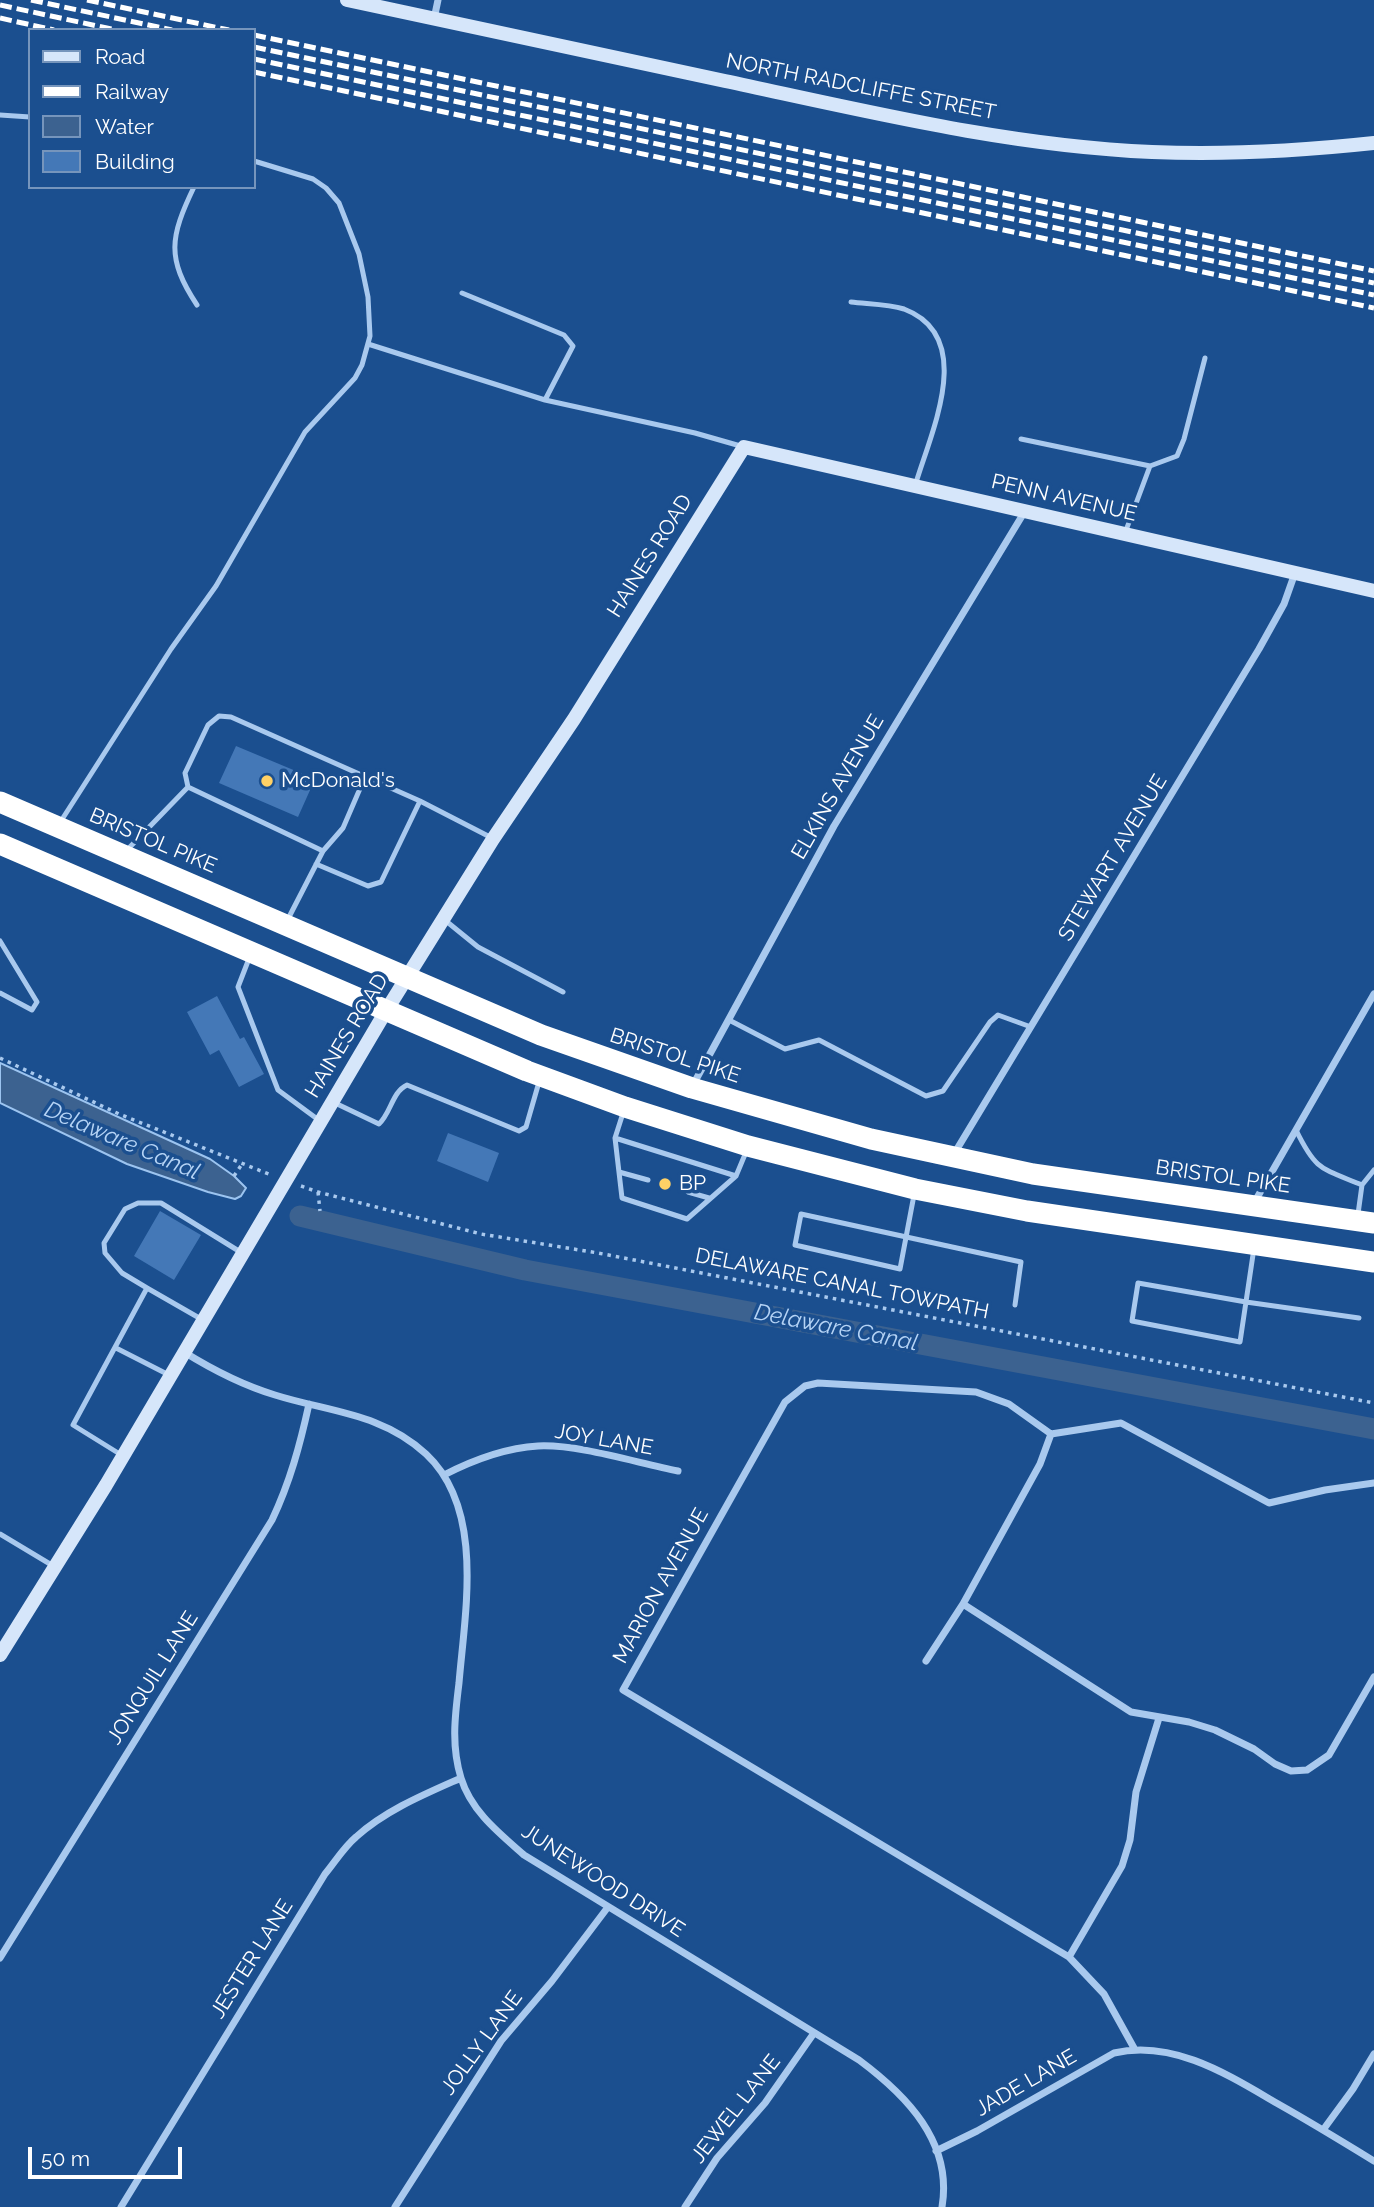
<!DOCTYPE html>
<style>
body{margin:0}
#map{position:relative;width:1374px;height:2207px;overflow:hidden;background:#1b4f8f;font-family:Raleway,sans-serif}
canvas{display:block}
.legend{position:absolute;left:28px;top:28px;width:228px;height:161px;box-sizing:border-box;background:#1b4f8f;border:2px solid #7695bc;margin:0;padding:9px 12px;list-style:none;font-size:21px;color:#fff}
.legend li{display:flex;align-items:center;gap:14px;height:35px}
.legend b{width:35px;border:2px solid #7695bc}
.scale{position:absolute;left:28px;top:2147px;width:154px;height:32px;box-sizing:border-box;border:4px solid #fff;border-top:0;padding-left:9px;font-size:21px;line-height:24px;white-space:nowrap;color:#fff;-webkit-text-stroke:5px #1b4f8f;paint-order:stroke}
</style>
<div id="map">
<canvas width="1374" height="2207"></canvas>
<ul class="legend">
<li><b style="height:9px;background:#d6e6fa"></b>Road</li>
<li><b style="height:9px;background:#fff"></b>Railway</li>
<li><b style="height:19px;background:#3c6290"></b>Water</li>
<li><b style="height:19px;background:#4478b7"></b>Building</li>
</ul>
<div class="scale">50 m</div>
</div>
<script>
const g = document.querySelector('canvas').getContext('2d');
g.lineJoin = 'round';
function fillPath(path, color) { g.fillStyle = color; g.fill(path, 'evenodd'); }
function trace(path, color, width, dash) { g.strokeStyle = color; g.lineWidth = width; g.lineCap = dash ? 'butt' : 'round'; g.setLineDash(dash || []); g.stroke(path); }
function write(font, color, halo, rows, align = 'center') {
  g.font = font + ' Raleway,sans-serif'; g.lineWidth = 7; g.setLineDash([]); g.textBaseline = 'middle'; g.strokeStyle = halo; g.fillStyle = color; for (const [text, x, y, turn = 0] of rows) {
    g.save(); g.translate(x, y); g.rotate((+turn || 0) * Math.PI / 180); g.textAlign = isNaN(turn) ? turn : align; if (halo) g.strokeText(text, 0, 0); g.fillText(text, 0, 0); g.restore();
  }
}
const water = new Path2D(`
 M 0,1063 L 210,1159 L 234,1176 L 246,1188 L 241,1196 L 235,1199 L 208,1192 L 127,1164 L 0,1103 Z`);
const canal = new Path2D(`
 M 300,1216 L 525,1270 L 1374,1429`);
const building = new Path2D(`
 M 236,746 L 315,779 L 298,817 L 219,783 Z
 M 217,996 L 240,1039 L 244,1037 L 264,1074 L 239,1087 L 219,1050 L 210,1055 L 187,1012 Z
 M 448,1133 L 499,1153 L 488,1182 L 437,1161 Z
 M 160,1211 L 201,1235 L 174,1280 L 134,1256 Z`);
const path = new Path2D(`
 M 0,1058 L 119,1114 L 271,1175
 M 234,1176 L 242,1164
 M 301,1186 L 318,1192 L 481,1234 L 598,1253 L 1374,1403
 M 318,1192 L 320,1211`);
const lane = new Path2D(`
 M 0,115 L 30,117
 M 194,187 C 170,237 166,258 197,305
 M 462,293 L 564,335 L 573,346 L 545,400
 M 851,302 C 867,304 888,304 904,309 C 978,337 930,434 915,486
 M 368,344 L 545,400 L 695,433 L 744,447
 M 1021,439 L 1150,466
 M 1125,533 L 1150,466 L 1177,456 L 1184,439 L 1205,358
 M 188,787 L 185,773 L 208,725 L 219,716 L 231,717 L 420,801 L 381,882 L 368,886 L 316,864
 M 188,787 L 323,851
 M 420,801 L 492,838
 M 61,821 L 171,649 L 216,586 L 305,432 L 355,378 L 362,365 L 370,336 L 368,297 L 359,254 L 339,203 L 326,188 L 313,179 L 254,161
 M 127,850 L 188,787
 M 288,919 L 323,851 L 343,828 L 365,777
 M 446,921 L 478,947 L 563,992
 M 0,941 L 37,1002 L 32,1010 L 0,993
 M 250,956 L 238,987 L 278,1090 L 320,1121
 M 729,1020 L 785,1049 L 819,1040 L 926,1096 L 943,1091 L 990,1022 L 998,1015 L 1031,1027
 M 335,1103 L 379,1124 C 391,1113 392,1092 407,1085 L 519,1131 L 526,1127 L 539,1082
 M 623,1113 L 615,1138 L 736,1176 L 746,1152
 M 1296,1130 C 1316,1171 1321,1168 1362,1185
 M 615,1138 L 622,1198 L 687,1219 L 736,1176
 M 619,1172 L 648,1180
 M 688,1192 L 709,1198
 M 914,1195 L 900,1269 L 795,1245 L 801,1214 L 1021,1262 L 1015,1305
 M 1358,1214 L 1362,1185 L 1374,1170
 M 1254,1248 L 1240,1342 L 1132,1321 L 1138,1283 L 1246,1302 L 1359,1318
 M 147,1288 L 122,1273 L 105,1253 L 104,1243 L 125,1209 L 138,1203 L 161,1203 L 242,1253
 M 116,1348 L 169,1375
 M 123,1456 L 73,1425 L 147,1288 L 201,1319
 M 0,1534 L 55,1567`);
const street = new Path2D(`
 M 434,19 L 438,0
 M 693,1085 L 834,826 L 1025,511
 M 954,1154 L 1259,649 L 1284,604 L 1295,573
 M 1254,1203 L 1374,994
 M 184,1352 C 213,1370 242,1385 275,1395 C 329,1412 382,1413 426,1454 C 485,1509 465,1611 459,1683 C 455,1715 451,1746 461,1778 C 471,1811 499,1833 524,1855 L 859,2060 C 906,2095 953,2142 942,2207
 M 1051,1434 L 1121,1423 L 1269,1503 L 1325,1490 L 1374,1483
 M 444,1475 C 473,1460 505,1448 538,1446 C 578,1444 637,1463 678,1471
 M 963,1604 L 1131,1712 L 1189,1722 L 1215,1730 L 1254,1749 L 1275,1764 L 1291,1771 L 1307,1770 L 1329,1755 L 1374,1677
 M 926,1661 L 963,1604 L 1040,1464 L 1051,1434 L 1009,1404 L 976,1392 L 818,1383 L 805,1386 L 785,1402 L 623,1690 L 1069,1957 L 1104,1994 L 1134,2048
 M 1069,1957 L 1122,1866 L 1130,1840 L 1136,1792 L 1159,1718
 M 0,1958 L 272,1520 C 290,1482 300,1445 309,1404
 M 1323,2130 L 1353,2089 L 1374,2054
 M 936,2151 L 977,2131 L 1114,2053 C 1174,2039 1230,2076 1280,2105 C 1312,2123 1343,2142 1374,2161
 M 121,2207 L 325,1874 C 335,1862 344,1847 356,1837 C 386,1810 425,1794 461,1778
 M 395,2207 L 501,2041 L 552,1981 L 608,1907
 M 685,2207 L 717,2158 L 765,2103 L 814,2033`);
const secondary = new Path2D(`
 M 347,0 C 473,28 599,55 725,81 C 866,111 1008,146 1152,152 C 1227,155 1300,151 1374,143
 M 0,1655 L 106,1485 L 386,1011 L 493,839 L 574,719 L 744,447 L 1374,591`);
const highway = new Path2D(`
 M 0,802 L 541,1035 L 692,1088 L 871,1139 L 1033,1174 L 1374,1223
 M 0,844 L 527,1071 L 625,1107 L 748,1146 L 915,1189 L 1027,1211 L 1374,1262`);
const rail = new Path2D(`
 M 31,0 L 172,30
 M 87,0 L 229,30
 M 0,5 L 116,30
 M 0,18 L 54,30
 M 254,35 L 1374,271
 M 254,47 L 1374,283
 M 254,59 L 1374,295
 M 254,72 L 1374,308`);
const markers = [
 [267,781,7,"#ffd166"],
 [665,1184,7,"#ffd166"]
];
const streetNames = [
 ["NORTH RADCLIFFE STREET",861,87,11],
 ["PENN AVENUE",1064,498,13],
 ["HAINES ROAD",650,556,-58],
 ["ELKINS AVENUE",838,787,-60],
 ["BRISTOL PIKE",153,841,23],
 ["STEWART AVENUE",1113,858,-59],
 ["HAINES ROAD",347,1036,-59],
 ["BRISTOL PIKE",675,1056,18],
 ["BRISTOL PIKE",1223,1177,8],
 ["DELAWARE CANAL TOWPATH",842,1284,11],
 ["JOY LANE",604,1440,10],
 ["MARION AVENUE",661,1586,-61],
 ["JONQUIL LANE",153,1678,-58],
 ["JUNEWOOD DRIVE",603,1881,33],
 ["JESTER LANE",252,1959,-58],
 ["JOLLY LANE",482,2043,-54],
 ["JADE LANE",1026,2083,-30],
 ["JEWEL LANE",736,2109,-52]
];
const poiNames = [
 ["McDonald's",281,781],
 ["BP",679,1184]
];
const waterNames = [
 ["Delaware Canal",122,1141,23],
 ["Delaware Canal",836,1328,11]
];
fillPath(water, '#3c6290');
trace(water, '#9cc4f0', 2);
trace(canal, '#3c6290', 21);
fillPath(building, '#4478b7');
trace(path, '#a9c9ee', 3.5, [3.5, 5]);
trace(lane, '#a9c9ee', 5);
trace(street, '#a9c9ee', 7);
trace(secondary, '#d6e6fa', 14);
trace(highway, '#fff', 21);
trace(rail, '#fff', 5, [12, 5]);
for (const [x, y, r, color] of markers) { const dot = new Path2D(); dot.arc(x, y, r, 0, 2 * Math.PI); g.fillStyle = color; g.fill(dot); trace(dot, '#1b4f8f', 2.5); }
write('21px', '#fff', '#1b4f8f', streetNames);
write('21px', '#fff', '#1b4f8f', poiNames, 'left');
write('italic 23px', '#b5d3f5', '#1b4f8f', waterNames);
</script>
